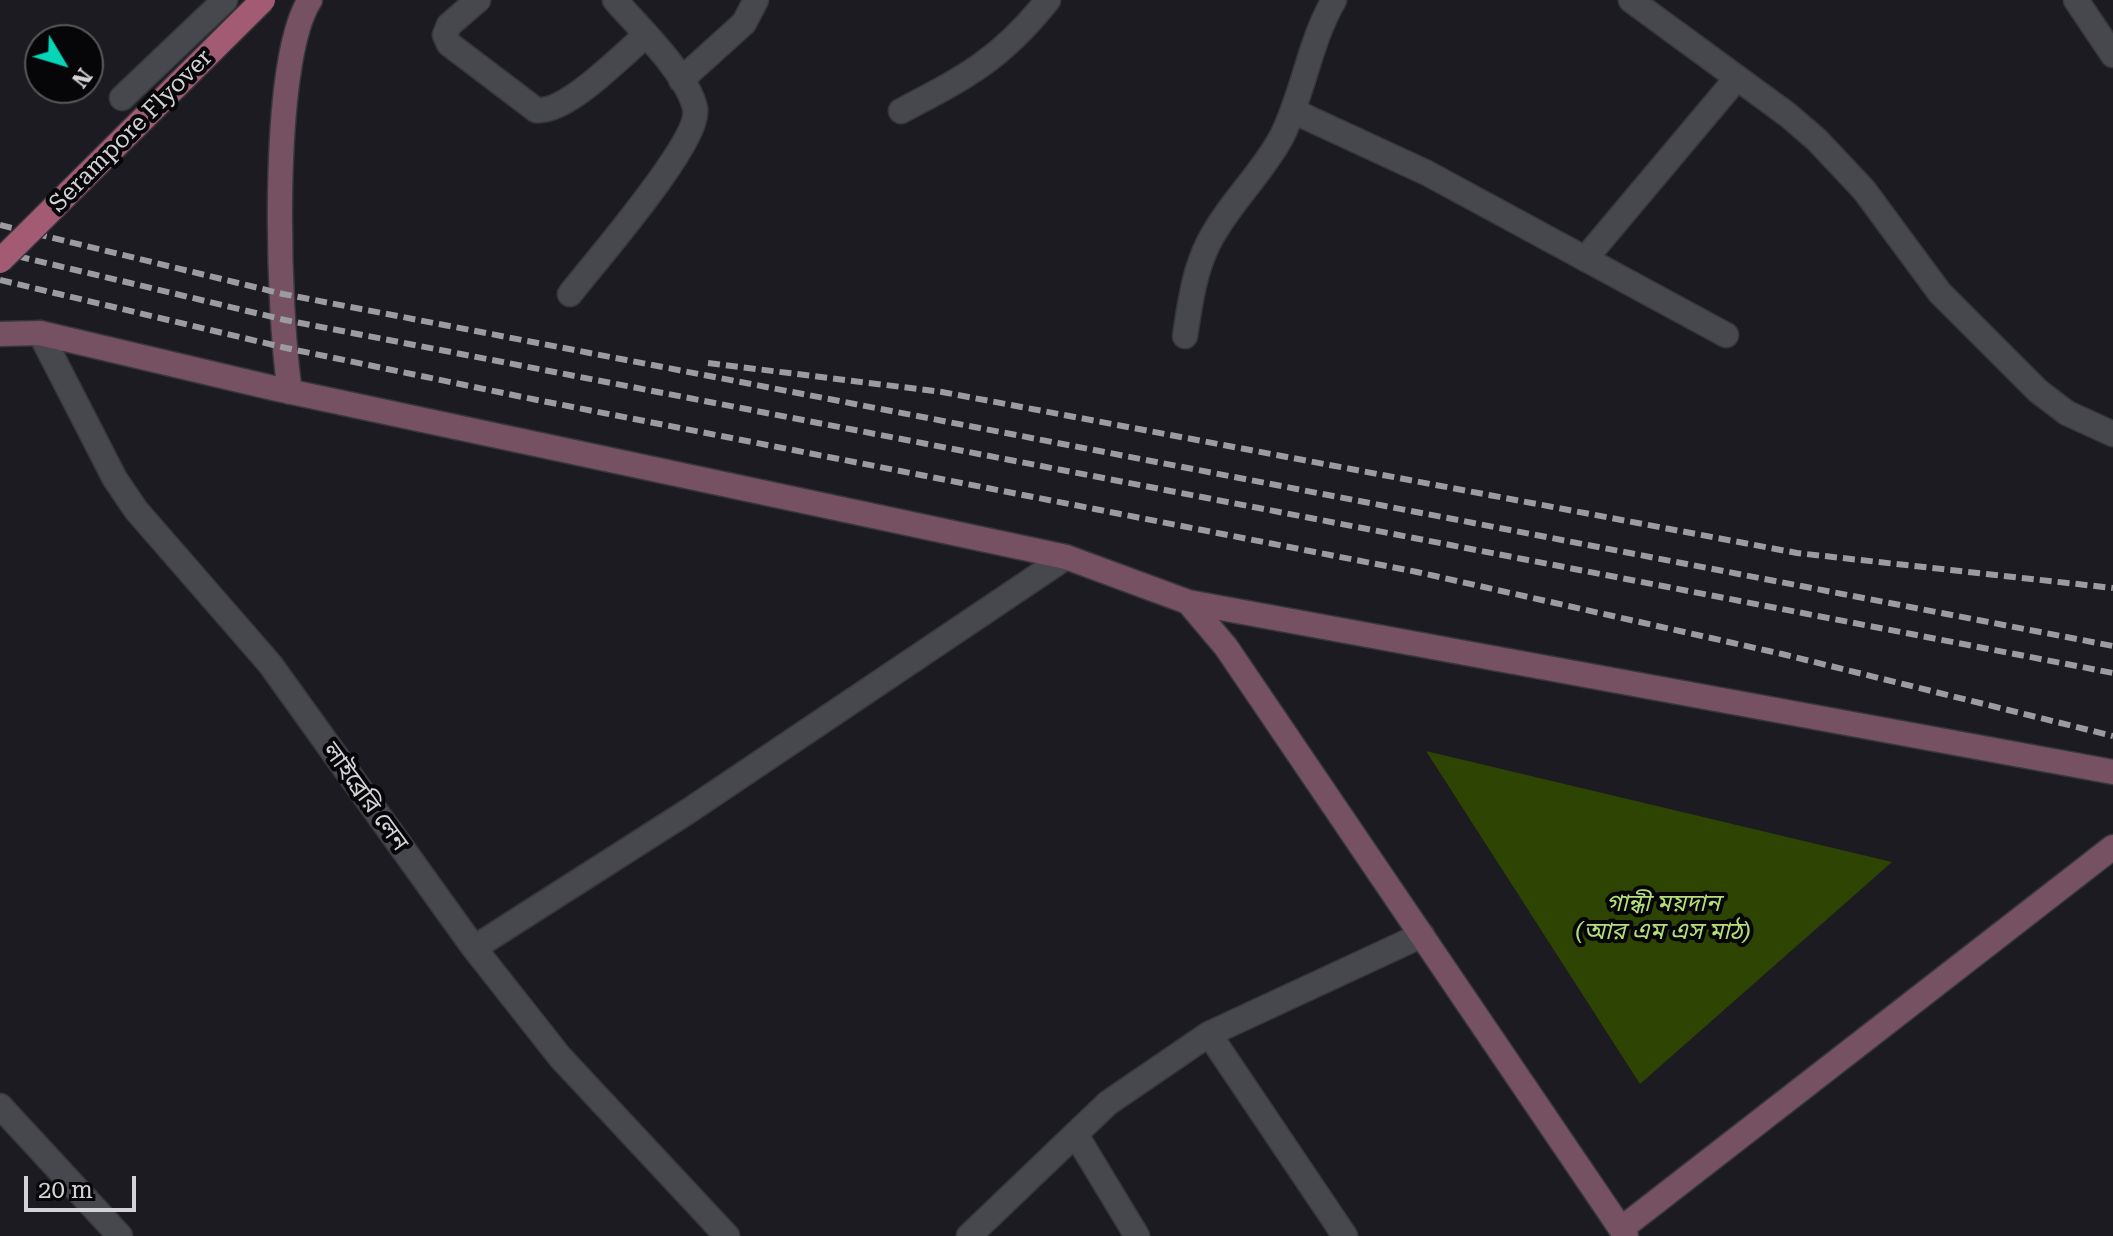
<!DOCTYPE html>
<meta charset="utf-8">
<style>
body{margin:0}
#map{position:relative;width:2113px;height:1236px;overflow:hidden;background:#1b1b21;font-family:"Roboto Serif",serif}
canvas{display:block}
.north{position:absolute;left:24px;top:24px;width:80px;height:80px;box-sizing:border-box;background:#060608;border:2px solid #58585b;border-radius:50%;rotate:128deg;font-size:22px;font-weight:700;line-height:32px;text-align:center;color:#d3d3d7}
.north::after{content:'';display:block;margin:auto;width:28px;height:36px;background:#06d5b6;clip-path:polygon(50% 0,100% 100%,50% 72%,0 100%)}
.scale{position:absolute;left:24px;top:1176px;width:112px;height:36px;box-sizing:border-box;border:4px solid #d3d3d7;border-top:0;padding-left:10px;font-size:24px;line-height:28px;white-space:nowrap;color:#d3d3d7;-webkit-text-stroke:6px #060608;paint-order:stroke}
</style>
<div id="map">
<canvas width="2113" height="1236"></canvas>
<div class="north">N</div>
<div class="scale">20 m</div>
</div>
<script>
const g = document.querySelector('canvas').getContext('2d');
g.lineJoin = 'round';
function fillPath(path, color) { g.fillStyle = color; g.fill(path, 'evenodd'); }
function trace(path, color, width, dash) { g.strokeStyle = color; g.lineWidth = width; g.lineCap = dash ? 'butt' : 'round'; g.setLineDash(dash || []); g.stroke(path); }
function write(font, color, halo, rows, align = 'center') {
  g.font = font + ' "Roboto Serif","Noto Sans Bengali",serif'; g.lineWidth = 8; g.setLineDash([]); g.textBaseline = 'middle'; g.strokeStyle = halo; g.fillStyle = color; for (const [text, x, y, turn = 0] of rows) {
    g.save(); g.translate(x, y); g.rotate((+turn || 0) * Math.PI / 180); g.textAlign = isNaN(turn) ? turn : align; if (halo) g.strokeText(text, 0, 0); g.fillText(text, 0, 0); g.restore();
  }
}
const green = new Path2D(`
 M 1426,751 L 1892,862 L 1640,1084 Z`);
const street = new Path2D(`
 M 478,0 L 449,25 L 445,35 L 449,44 L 536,110 C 566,114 621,56 645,36
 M 1631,0 L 1788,115 L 1817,140 L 1864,190 L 1940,293 L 2038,391 L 2067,413 L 2113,434
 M 2076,0 L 2113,55
 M 681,80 L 744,23 L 756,0
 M 122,98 L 225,0
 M 901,111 C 966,77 1001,59 1048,0
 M 1293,111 L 1427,173 L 1726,335
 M 1585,259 L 1737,78
 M 570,294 C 594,263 702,140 695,108 C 687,73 639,28 615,0
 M 40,333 L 115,479 L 136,510 L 270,664 L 474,948 L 560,1057 L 727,1236
 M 1185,336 C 1190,304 1194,271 1209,242 C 1229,203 1262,174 1282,136 C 1304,92 1309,43 1334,0
 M 474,948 L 687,812 L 1066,557
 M 1209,1034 L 1345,1236
 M 0,1106 L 120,1236
 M 1076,1135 L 1137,1236
 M 969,1236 L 1108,1103 L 1209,1034 L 1422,935`);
const secondary = new Path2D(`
 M 0,334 L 40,333 L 273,388 L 1066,557 L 1188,602 L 1226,647 L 1621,1229
 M 290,392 C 278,314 269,63 310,0
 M 1188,602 L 2113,772
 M 1626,1236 L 1621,1229 L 2113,847`);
const rail = new Path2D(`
 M 0,225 L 283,294 L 2113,646
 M 0,252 L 285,320 L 2113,673
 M 0,280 L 286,348 L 537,400 L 1417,572 L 1782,654 L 2113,736
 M 708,363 L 942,392 L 1797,553 L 2113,588`);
const primaryBridge = new Path2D(`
 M 0,261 L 263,0`);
const streetNames = [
 ["Serampore Flyover",131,131,-45],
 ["লাইব্রেরি লেন",365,797,54]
];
const parkNames = [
 ["গান্ধী ময়দান",1663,904],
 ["(আর এম এস মাঠ)",1663,932]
];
fillPath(green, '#2e4402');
trace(street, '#37373b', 27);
trace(secondary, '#37373b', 27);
trace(street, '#47474e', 24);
trace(secondary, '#755161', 24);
trace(rail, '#9b9ba0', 6, [12, 6]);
trace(primaryBridge, '#37373b', 27, []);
trace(primaryBridge, '#a35b74', 24);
write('24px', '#d3d3d7', '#060608', streetNames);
write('italic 24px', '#b5de7a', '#060608', parkNames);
</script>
